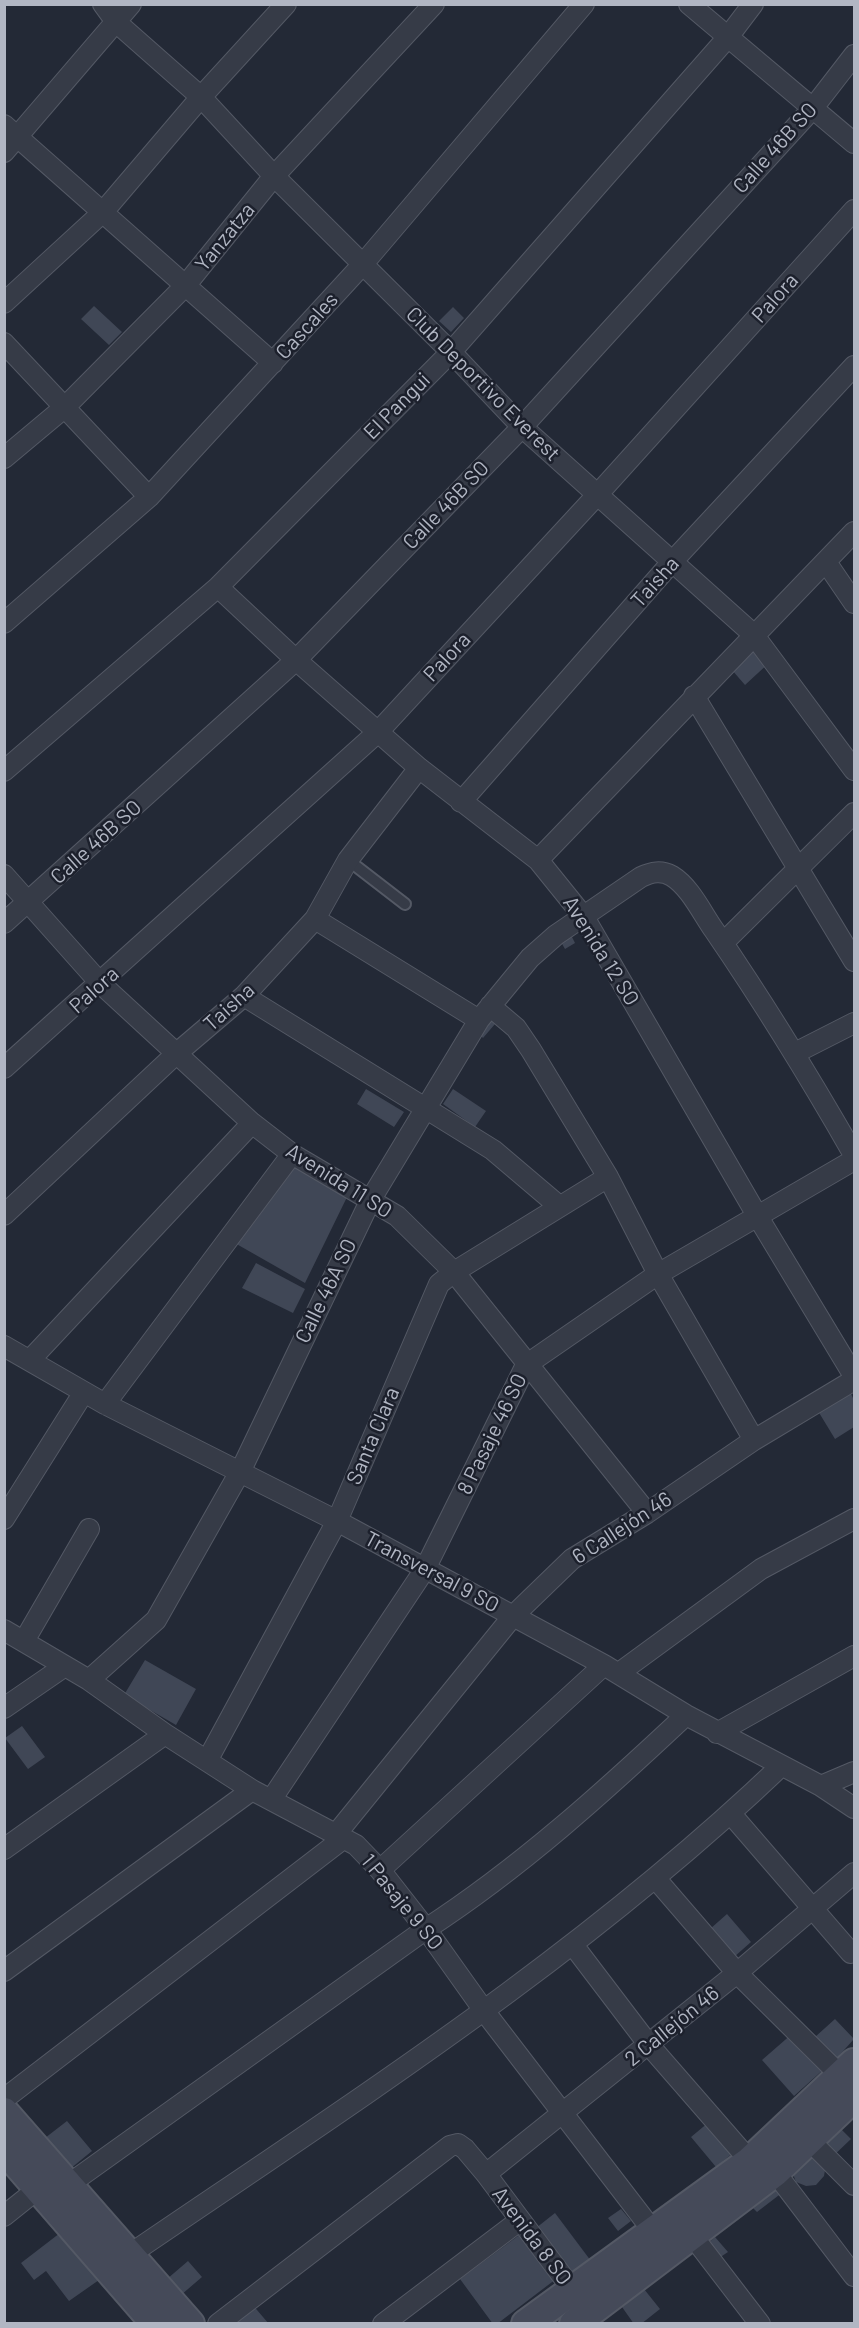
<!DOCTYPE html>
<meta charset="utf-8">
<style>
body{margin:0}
#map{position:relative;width:859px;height:2328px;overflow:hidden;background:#232936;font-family:Barlow,sans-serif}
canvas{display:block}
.frame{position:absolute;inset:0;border:6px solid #b1b6c3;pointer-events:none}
</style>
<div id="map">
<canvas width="859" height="2328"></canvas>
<div class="frame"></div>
</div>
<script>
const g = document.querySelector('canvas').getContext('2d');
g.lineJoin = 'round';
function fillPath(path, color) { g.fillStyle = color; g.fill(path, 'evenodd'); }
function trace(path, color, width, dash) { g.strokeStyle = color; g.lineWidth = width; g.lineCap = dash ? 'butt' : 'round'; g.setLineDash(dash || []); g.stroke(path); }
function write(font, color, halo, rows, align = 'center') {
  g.font = font + ' Barlow,sans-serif'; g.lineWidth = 5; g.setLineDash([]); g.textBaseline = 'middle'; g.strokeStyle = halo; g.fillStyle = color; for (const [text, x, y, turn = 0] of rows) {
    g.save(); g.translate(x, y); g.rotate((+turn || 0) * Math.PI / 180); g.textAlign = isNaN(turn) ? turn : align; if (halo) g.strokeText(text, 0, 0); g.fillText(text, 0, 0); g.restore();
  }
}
const building = new Path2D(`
 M 94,306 L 122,332 L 109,345 L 81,319 Z
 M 453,307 L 464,318 L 451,332 L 439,321 Z
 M 759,647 L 771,661 L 745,685 L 732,670 Z
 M 571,935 L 575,943 L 565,949 L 561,942 Z
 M 486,1015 L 495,1024 L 483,1038 L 475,1030 Z
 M 366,1089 L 404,1112 L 394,1127 L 357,1104 Z
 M 453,1089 L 486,1111 L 475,1127 L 443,1104 Z
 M 293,1159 L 349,1193 L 305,1283 L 233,1242 Z
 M 256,1263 L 305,1289 L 293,1313 L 242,1288 Z
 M 850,1392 L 854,1400 L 854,1427 L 835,1439 L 818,1411 Z
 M 145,1660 L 196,1689 L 176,1725 L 124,1695 Z
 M 22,1726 L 45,1757 L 28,1769 L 5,1738 Z
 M 727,1914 L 751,1942 L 734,1957 L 710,1929 Z
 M 835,2019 L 854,2039 L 836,2059 L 815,2037 Z
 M 793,2033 L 824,2069 L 794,2096 L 762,2060 Z
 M 67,2121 L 92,2151 L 70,2169 L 45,2138 Z
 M 709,2122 L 734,2152 L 716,2167 L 691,2137 Z
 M 836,2124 L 851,2139 L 829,2160 L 816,2143 Z
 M 818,2154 L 825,2170 L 824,2176 L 816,2185 L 806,2186 L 796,2182 L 790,2166 Z
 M 779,2178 L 787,2189 L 757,2212 L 747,2202 Z
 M 621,2209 L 631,2221 L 618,2231 L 608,2218 Z
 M 555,2213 L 591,2261 L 571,2275 L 536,2228 Z
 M 60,2233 L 99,2280 L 69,2301 L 46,2271 L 34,2280 L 21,2263 Z
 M 522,2233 L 556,2279 L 497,2324 L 493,2324 L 460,2279 Z
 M 715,2237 L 728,2252 L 716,2260 L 704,2247 Z
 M 188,2261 L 202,2277 L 181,2295 L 167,2279 Z
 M 644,2289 L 660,2309 L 641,2324 L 634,2324 L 622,2307 Z
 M 251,2303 L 269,2324 L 225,2324 Z`);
const lane = new Path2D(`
 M 348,860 L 405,904`);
const street = new Path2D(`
 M 103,4 L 116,22 L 201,97 L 274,176 L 451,352 L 522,427 L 753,634 L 854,770
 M 689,4 L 854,143
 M 4,125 L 273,363
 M 4,152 L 131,4
 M 4,303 L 103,212 L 201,97 L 286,4
 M 4,343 L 149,497
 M 4,458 L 65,407 L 185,286 L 274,176 L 434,4
 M 826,562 L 854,603
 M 218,587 L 296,660 L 419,768 L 538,860 L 584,917 L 758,1217 L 854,1376
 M 4,623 L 149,497 L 363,264 L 584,4
 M 694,696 L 854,961
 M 4,771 L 218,587 L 451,352 L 728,37 L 753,4
 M 461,802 L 671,563 L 854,366
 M 538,860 L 854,532
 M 4,875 L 101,984 L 252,1123 L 292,1154 L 397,1216 L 454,1272 L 647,1513
 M 315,919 L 479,1020
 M 4,923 L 296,660 L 522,427 L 813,108 L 854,55
 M 723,943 L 854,813
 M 244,996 L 493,1150 L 559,1206
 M 490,1006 L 516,1028 L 531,1050 L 608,1177 L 658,1274 L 754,1440
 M 795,1053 L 854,1023
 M 4,1068 L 378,732 L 598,494 L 854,210
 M 4,1215 L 177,1053 L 244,996 L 315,919 L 348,860 L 419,768
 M 4,1346 L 105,1404 L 337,1521 L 604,1665 L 686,1715 L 821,1786 L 854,1808
 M 30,1360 L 252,1123
 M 105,1404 L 292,1154
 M 4,1519 L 84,1392
 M 4,1630 L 89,1680 L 165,1734 L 252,1790 L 356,1845 L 380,1870 L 426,1929 L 485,2012 L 653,2231
 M 24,1641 L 89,1529
 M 619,1673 L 761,1569 L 854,1519
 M 89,1680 L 156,1620 L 241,1470 L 371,1199 L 479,1020 L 530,958 L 556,935 L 641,877 C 652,872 661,870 672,876 C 690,887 702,913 714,930 C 764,1003 810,1078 854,1155
 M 4,1708 L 65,1666
 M 717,1733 L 854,1656
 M 207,1761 L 337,1521 L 439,1284 L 454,1272 L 608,1177
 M 821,1786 L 854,1772
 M 271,1800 L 425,1569 L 526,1365 L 658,1274 L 854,1160
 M 731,1814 L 851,1953
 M 337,1833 L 513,1616 L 572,1559 L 647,1513 L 754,1440 L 854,1380
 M 4,1849 L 165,1734
 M 380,1870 L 604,1665
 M 656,1879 L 737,1973 L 841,2076
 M 573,1945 L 649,2045 L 750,2161
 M 4,1971 L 252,1790
 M 4,2099 L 344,1838
 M 809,2140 L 854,2185
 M 775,2172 L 854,2276
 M 486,2174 L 737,1973 L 854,1873
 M 68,2185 L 426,1929 C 520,1868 604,1792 686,1715
 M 4,2216 L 39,2188
 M 691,2234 L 760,2324
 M 129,2255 C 355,2101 582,1956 781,1766
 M 218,2324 L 450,2146 L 458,2144 L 465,2149 L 486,2174 L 572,2289
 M 383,2324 L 519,2221`);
const secondary = new Path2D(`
 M 4,2112 L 190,2324
 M 4,2149 L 156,2324
 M 526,2324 L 750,2161 L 854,2063
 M 574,2324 L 775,2172 L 854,2097`);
const streetNames = [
 ["Calle 46B SO",775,148,-48],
 ["Yanzatza",225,237,-51],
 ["Palora",775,298,-48],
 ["Cascales",307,326,-48],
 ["Club Deportivo Everest",483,384,45],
 ["El Pangui",397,406,-45],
 ["Calle 46B SO",446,505,-46],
 ["Taisha",655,582,-48],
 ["Palora",447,657,-47],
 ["Calle 46B SO",96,842,-42],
 ["Avenida 12 SO",601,951,58],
 ["Palora",94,990,-42],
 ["Taisha",229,1007,-42],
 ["Avenida 11 SO",339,1181,32],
 ["Calle 46A SO",326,1291,-64],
 ["8 Pasaje 46 SO",492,1434,-64],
 ["Santa Clara",373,1436,-67],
 ["6 Callejón 46",622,1528,-33],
 ["Transversal 9 SO",432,1572,28],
 ["1 Pasaje 9 SO",402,1902,51],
 ["2 Callejón 46",672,2026,-39],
 ["Avenida 8 SO",532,2236,53]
];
fillPath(building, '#404756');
trace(lane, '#545965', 14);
trace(street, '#545965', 22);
trace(secondary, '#545965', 32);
trace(lane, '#363b47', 10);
trace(street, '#363b47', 20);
trace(secondary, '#454a59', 28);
write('21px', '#b1b6c3', '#1c202c', streetNames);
</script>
